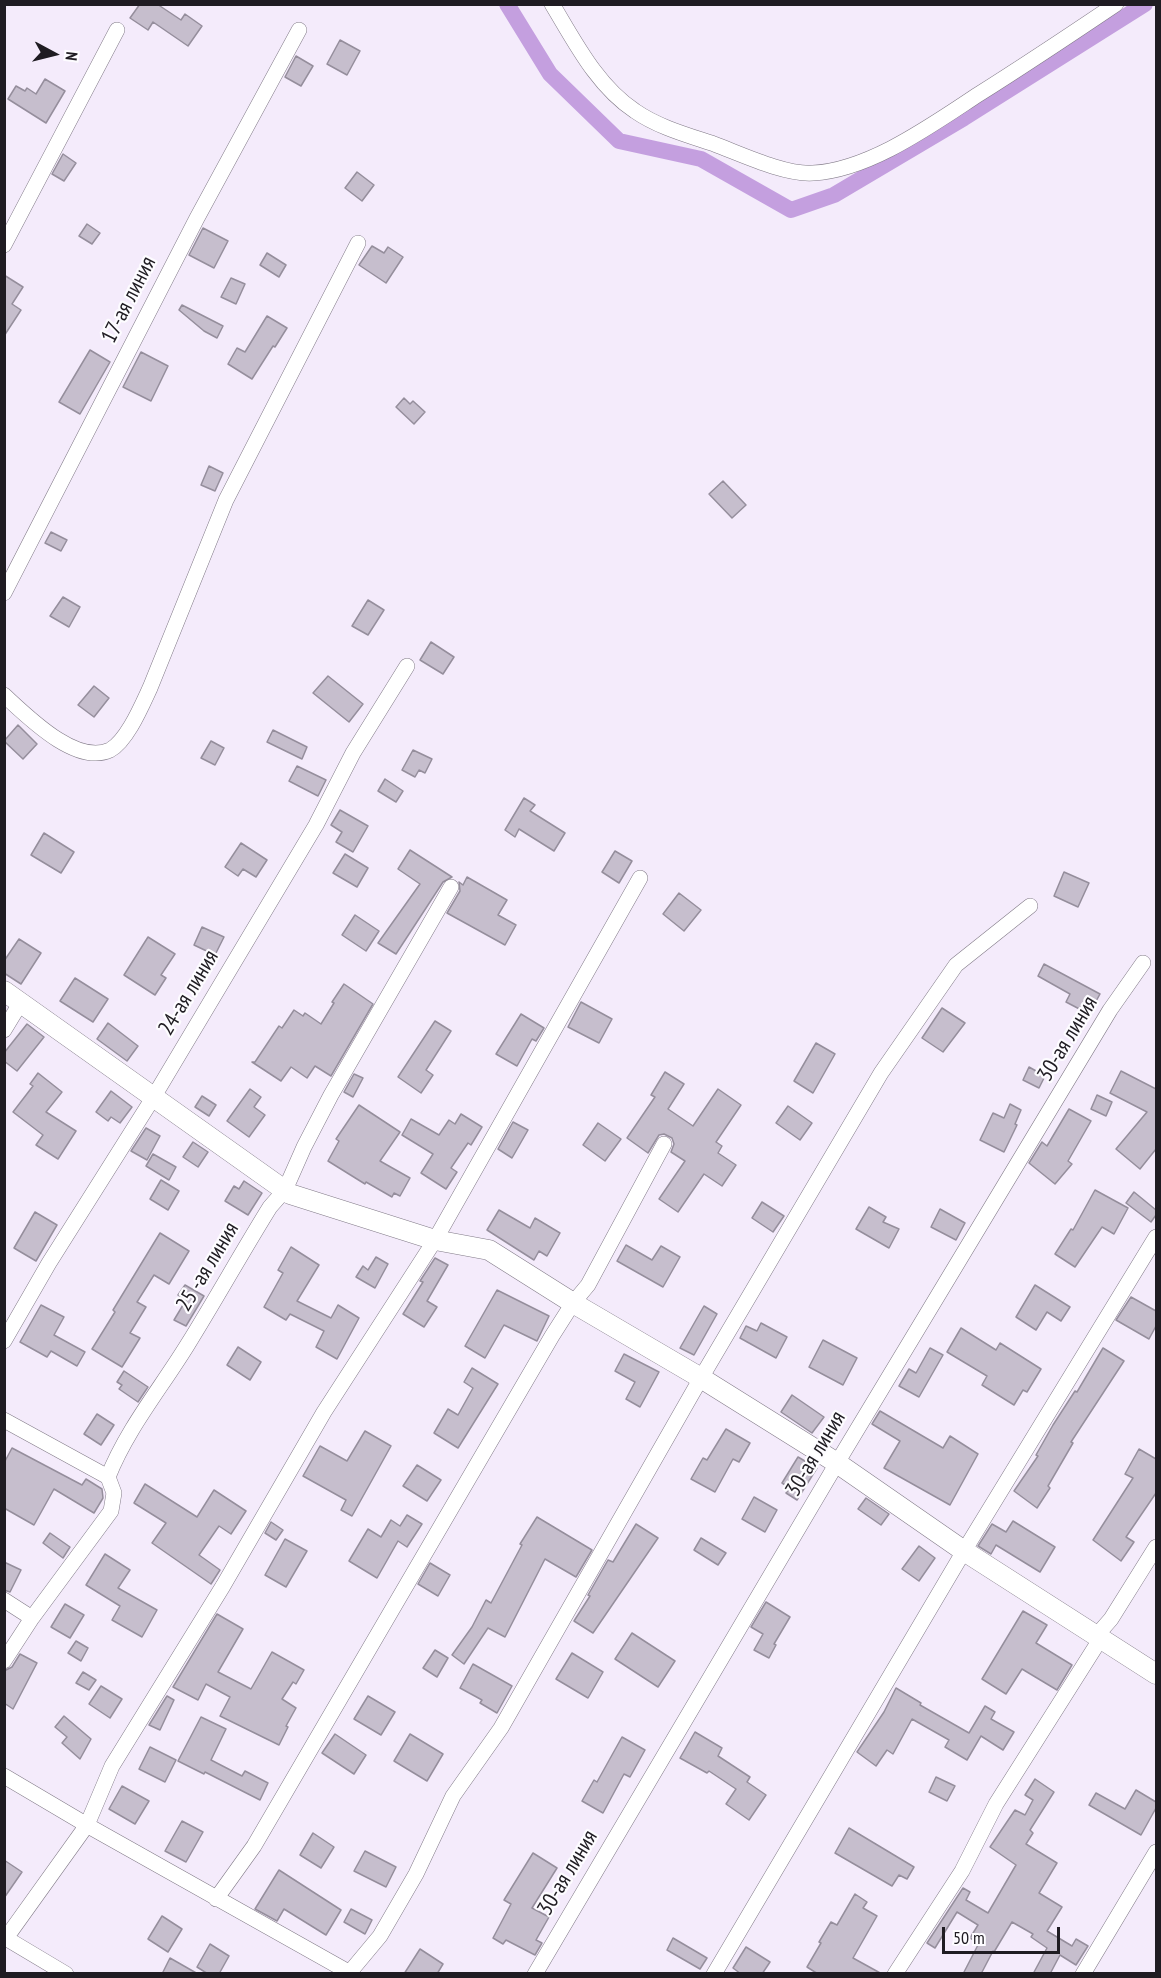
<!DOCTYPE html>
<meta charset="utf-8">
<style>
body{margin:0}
#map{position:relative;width:1161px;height:1978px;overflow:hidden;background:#f4ebfb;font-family:"PT Sans Narrow",sans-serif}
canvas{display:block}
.frame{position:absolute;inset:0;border:6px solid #1f1c22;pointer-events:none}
.north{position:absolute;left:24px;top:24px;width:60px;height:60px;-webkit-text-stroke:4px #fdfcff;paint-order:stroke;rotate:97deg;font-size:16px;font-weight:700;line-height:24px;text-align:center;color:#1f1c22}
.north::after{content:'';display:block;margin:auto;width:21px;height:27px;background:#1f1c22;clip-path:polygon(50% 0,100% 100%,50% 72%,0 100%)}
.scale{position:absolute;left:942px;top:1927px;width:118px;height:27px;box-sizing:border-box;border:3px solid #1f1c22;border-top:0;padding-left:8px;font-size:18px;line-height:21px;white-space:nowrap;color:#1f1c22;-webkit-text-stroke:4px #fdfcff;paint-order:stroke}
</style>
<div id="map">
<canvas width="1161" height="1978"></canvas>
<div class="frame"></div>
<div class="north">N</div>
<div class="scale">50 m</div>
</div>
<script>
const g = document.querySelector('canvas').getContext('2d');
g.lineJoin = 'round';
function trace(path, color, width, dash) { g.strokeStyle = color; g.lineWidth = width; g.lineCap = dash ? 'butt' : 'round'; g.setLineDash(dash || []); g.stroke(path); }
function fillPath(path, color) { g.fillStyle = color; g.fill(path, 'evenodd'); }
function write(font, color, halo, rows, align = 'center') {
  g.font = font + ' "PT Sans Narrow",sans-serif'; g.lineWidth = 4.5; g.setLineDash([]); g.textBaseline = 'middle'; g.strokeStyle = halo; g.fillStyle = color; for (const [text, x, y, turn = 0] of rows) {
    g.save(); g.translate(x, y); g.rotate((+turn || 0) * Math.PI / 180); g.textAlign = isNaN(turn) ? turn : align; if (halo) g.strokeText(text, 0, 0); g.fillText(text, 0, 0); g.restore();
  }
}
const canal = new Path2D(`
 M 507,4 L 550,74 L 619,141 L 701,159 L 791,210 L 834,195 L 964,118 L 1145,4`);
const building = new Path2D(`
 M 140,4 L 157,4 L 181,20 L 185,14 L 202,26 L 188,46 L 153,22 L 148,30 L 130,18 Z
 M 340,40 L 360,51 L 347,75 L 327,64 Z
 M 296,56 L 313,66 L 301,86 L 285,77 Z
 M 45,79 L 65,91 L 46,123 L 8,99 L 16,86 L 25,91 L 27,88 L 36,94 Z
 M 63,154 L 76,163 L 64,181 L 52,174 Z
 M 357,172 L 374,185 L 362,201 L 345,188 Z
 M 87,224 L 100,233 L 92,244 L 79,236 Z
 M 203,228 L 228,241 L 214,268 L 189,255 Z
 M 372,246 L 384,253 L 388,247 L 403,257 L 386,283 L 359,265 Z
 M 267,253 L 286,265 L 279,277 L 260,265 Z
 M 4,275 L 23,287 L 12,304 L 21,310 L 4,336 Z
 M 231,278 L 245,284 L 236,304 L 221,297 Z
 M 182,305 L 223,326 L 217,338 L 204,331 L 179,310 Z
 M 267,316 L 287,328 L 275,347 L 273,346 L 252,379 L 228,364 L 237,348 L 245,352 Z
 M 90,350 L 110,362 L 80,414 L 59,402 Z
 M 141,352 L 168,366 L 151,401 L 123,387 Z
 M 404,398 L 410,404 L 413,401 L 425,412 L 414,424 L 396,407 Z
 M 209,466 L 223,473 L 215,491 L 201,485 Z
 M 723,481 L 746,505 L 732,518 L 709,494 Z
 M 51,532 L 67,540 L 61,551 L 45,543 Z
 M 63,597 L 80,607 L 69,627 L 50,616 Z
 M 368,600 L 384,610 L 368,635 L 352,626 Z
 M 431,642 L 454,657 L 443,674 L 420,660 Z
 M 328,676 L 363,704 L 349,722 L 313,693 Z
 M 94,686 L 109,698 L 94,717 L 78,705 Z
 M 18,725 L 37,744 L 23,759 L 4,741 Z
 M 273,730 L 307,747 L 302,759 L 267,742 Z
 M 211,741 L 224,748 L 215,765 L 201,758 Z
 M 413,750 L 432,759 L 425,773 L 419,770 L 415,777 L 402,770 Z
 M 297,766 L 326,780 L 318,796 L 289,781 Z
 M 385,779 L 403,791 L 396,802 L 378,791 Z
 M 524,798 L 535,805 L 530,811 L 565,833 L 554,851 L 519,829 L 515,837 L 505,830 Z
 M 340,810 L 368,826 L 353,852 L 336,842 L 342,832 L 331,825 Z
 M 44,833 L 74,852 L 61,873 L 31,855 Z
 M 241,843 L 267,860 L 256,877 L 243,869 L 238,876 L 225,867 Z
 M 410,850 L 452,877 L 443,882 L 396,954 L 378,943 L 420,884 L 398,869 Z
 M 615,851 L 632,861 L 619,883 L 602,872 Z
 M 345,854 L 368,868 L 357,887 L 333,873 Z
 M 1064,872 L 1089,883 L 1078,907 L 1054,896 Z
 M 467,877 L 507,900 L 498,915 L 516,925 L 505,945 L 447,913 L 460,891 L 459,882 L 463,885 Z
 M 679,893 L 701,910 L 684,931 L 663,914 Z
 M 355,915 L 379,931 L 366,951 L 342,935 Z
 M 202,927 L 224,937 L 215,955 L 194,945 Z
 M 148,937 L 175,954 L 161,975 L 166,978 L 155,995 L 124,975 Z
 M 19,939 L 41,953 L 21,984 L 4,973 L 4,961 Z
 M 1044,964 L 1100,994 L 1089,1014 L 1066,1002 L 1070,994 L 1038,976 Z
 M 75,978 L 108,999 L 93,1022 L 60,1001 Z
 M 344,984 L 373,1004 L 331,1076 L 315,1066 L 307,1078 L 291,1067 L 281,1081 L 252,1062 L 255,1062 L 279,1026 L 282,1028 L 294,1010 L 303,1016 L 305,1013 L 321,1024 L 334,1003 L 332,1002 Z
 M 581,1002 L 612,1019 L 599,1043 L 568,1027 Z
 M 942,1008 L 965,1023 L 943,1052 L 922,1038 Z
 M 521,1014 L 544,1028 L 536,1041 L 532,1039 L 517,1066 L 496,1054 Z
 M 435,1021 L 451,1031 L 426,1070 L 433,1075 L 421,1093 L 398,1077 Z
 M 108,1023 L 138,1046 L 127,1061 L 97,1039 Z
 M 27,1024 L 44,1037 L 17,1071 L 4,1061 L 4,1053 Z
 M 816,1043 L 835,1054 L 813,1093 L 794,1081 Z
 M 1029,1067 L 1045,1076 L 1039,1088 L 1023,1080 Z
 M 1121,1071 L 1156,1089 L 1156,1149 L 1140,1169 L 1116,1149 L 1147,1112 L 1110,1093 Z
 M 665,1072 L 684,1084 L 668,1109 L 693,1126 L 718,1089 L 741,1105 L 716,1142 L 722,1146 L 718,1153 L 736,1165 L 722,1186 L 704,1174 L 678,1212 L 659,1199 L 685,1161 L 671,1152 L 674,1144 L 672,1138 L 664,1134 L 659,1135 L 648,1153 L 627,1138 L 655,1097 L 651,1095 Z
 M 38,1073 L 62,1092 L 46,1112 L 76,1131 L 58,1159 L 36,1145 L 43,1135 L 13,1112 L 33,1086 L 30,1084 Z
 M 354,1074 L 363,1078 L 353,1097 L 344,1092 Z
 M 250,1089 L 261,1097 L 254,1107 L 265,1115 L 249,1137 L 227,1121 Z
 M 111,1091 L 132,1107 L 120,1123 L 111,1117 L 108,1121 L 96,1112 Z
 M 1097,1095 L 1112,1102 L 1106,1116 L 1091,1109 Z
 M 202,1096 L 216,1105 L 209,1116 L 195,1107 Z
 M 1010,1104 L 1021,1110 L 1015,1124 L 1017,1125 L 1004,1152 L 980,1140 L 993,1113 L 1004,1118 Z
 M 359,1105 L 400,1132 L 380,1161 L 410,1178 L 400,1196 L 394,1193 L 392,1197 L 366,1182 L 365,1184 L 328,1161 L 339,1141 L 336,1139 Z
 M 788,1106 L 812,1123 L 800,1140 L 776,1123 Z
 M 1069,1109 L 1091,1121 L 1068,1161 L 1072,1164 L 1055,1184 L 1029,1163 L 1042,1142 L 1047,1146 Z
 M 461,1114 L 482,1127 L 471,1145 L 468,1143 L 451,1168 L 457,1172 L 446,1189 L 421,1173 L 433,1154 L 402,1135 L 411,1119 L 439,1135 L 449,1120 L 455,1124 Z
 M 513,1122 L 528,1130 L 512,1158 L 498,1149 Z
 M 598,1123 L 621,1139 L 605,1161 L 583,1145 Z
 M 146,1128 L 160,1136 L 147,1160 L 131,1151 Z
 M 193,1142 L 208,1152 L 198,1167 L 183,1157 Z
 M 153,1154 L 176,1167 L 169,1180 L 146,1166 Z
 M 161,1180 L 179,1191 L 168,1210 L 150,1199 Z
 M 244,1181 L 262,1193 L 248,1215 L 225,1201 L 234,1186 L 239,1189 Z
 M 1095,1190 L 1128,1208 L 1114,1234 L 1102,1227 L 1075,1267 L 1055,1254 L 1071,1229 L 1073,1230 Z
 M 1134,1192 L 1156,1210 L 1156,1215 L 1151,1222 L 1126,1203 Z
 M 762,1202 L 784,1216 L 773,1232 L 752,1218 Z
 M 869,1207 L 886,1217 L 883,1222 L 899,1229 L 889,1248 L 856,1229 Z
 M 940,1209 L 965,1223 L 956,1240 L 931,1227 Z
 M 499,1210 L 530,1228 L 535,1218 L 560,1233 L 547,1256 L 539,1251 L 534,1260 L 487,1230 Z
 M 35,1212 L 57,1225 L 36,1261 L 14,1248 Z
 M 160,1233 L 189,1251 L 169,1284 L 154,1275 L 137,1302 L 146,1307 L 130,1333 L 140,1338 L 122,1367 L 92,1349 L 115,1312 L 113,1310 Z
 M 626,1245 L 652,1260 L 661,1246 L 680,1257 L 663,1287 L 617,1261 Z
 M 291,1247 L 319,1265 L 297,1301 L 331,1318 L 338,1305 L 359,1318 L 337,1359 L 316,1347 L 324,1331 L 290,1314 L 286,1320 L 264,1307 L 283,1273 L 278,1270 Z
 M 376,1257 L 388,1264 L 375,1288 L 356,1277 L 363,1266 L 368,1270 Z
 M 435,1258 L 448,1265 L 427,1301 L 437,1307 L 424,1327 L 403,1314 L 423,1282 L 420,1281 Z
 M 185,1285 L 204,1296 L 186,1326 L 174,1320 L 186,1300 L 178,1295 Z
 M 1035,1285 L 1070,1307 L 1061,1321 L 1047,1312 L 1036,1330 L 1016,1317 Z
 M 497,1290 L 549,1316 L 537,1341 L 504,1325 L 485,1358 L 465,1346 Z
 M 1131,1297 L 1156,1311 L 1156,1326 L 1149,1339 L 1116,1320 Z
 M 41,1305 L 64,1317 L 54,1335 L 85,1352 L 77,1366 L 51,1351 L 47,1357 L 20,1342 Z
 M 704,1306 L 717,1314 L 694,1355 L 680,1348 Z
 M 761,1323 L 787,1337 L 776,1358 L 740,1338 L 746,1326 L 757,1331 Z
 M 961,1328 L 996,1350 L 1000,1343 L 1041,1369 L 1027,1392 L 1023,1390 L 1014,1405 L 982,1385 L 987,1376 L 947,1352 Z
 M 823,1340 L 857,1358 L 843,1385 L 809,1367 Z
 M 238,1347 L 261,1362 L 250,1380 L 227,1365 Z
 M 930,1348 L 943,1355 L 919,1397 L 899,1386 L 909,1369 L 916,1373 Z
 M 1103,1348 L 1124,1361 L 1071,1442 L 1073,1443 L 1048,1486 L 1050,1488 L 1037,1508 L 1014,1491 L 1038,1456 L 1036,1455 L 1053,1425 L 1075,1391 L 1077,1392 Z
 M 624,1354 L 659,1372 L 640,1407 L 626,1399 L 635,1382 L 615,1371 Z
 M 472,1368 L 498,1384 L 458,1448 L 434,1433 L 448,1409 L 458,1415 L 473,1388 L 464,1382 Z
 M 124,1371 L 148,1387 L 138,1402 L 119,1389 L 122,1385 L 117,1382 Z
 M 792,1395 L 824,1417 L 812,1433 L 781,1412 Z
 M 880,1411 L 943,1448 L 950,1436 L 978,1454 L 950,1505 L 884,1468 L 900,1441 L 872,1424 Z
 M 97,1414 L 114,1425 L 101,1445 L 84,1434 Z
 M 726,1429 L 750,1443 L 739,1462 L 733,1459 L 715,1492 L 691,1479 L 703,1458 L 707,1460 Z
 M 365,1431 L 391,1446 L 352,1516 L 341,1510 L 346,1500 L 303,1476 L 320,1446 L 347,1461 Z
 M 12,1448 L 82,1485 L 86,1479 L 102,1489 L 103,1498 L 94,1513 L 54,1489 L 34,1525 L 4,1508 L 4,1463 Z
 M 1139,1449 L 1156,1459 L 1156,1493 L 1126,1537 L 1134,1542 L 1121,1561 L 1093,1540 L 1133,1478 L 1125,1474 Z
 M 798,1457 L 817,1468 L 797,1500 L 786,1493 L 790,1488 L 782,1483 Z
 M 417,1465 L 441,1480 L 427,1501 L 403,1486 Z
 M 145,1484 L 197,1517 L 214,1490 L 246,1511 L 231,1534 L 219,1526 L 199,1555 L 220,1570 L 211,1584 L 152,1543 L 166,1523 L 134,1503 Z
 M 754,1497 L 777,1510 L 765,1532 L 742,1519 Z
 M 866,1498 L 889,1514 L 881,1525 L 858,1509 Z
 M 407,1515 L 422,1524 L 407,1547 L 398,1541 L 377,1578 L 349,1561 L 368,1529 L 381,1537 L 391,1520 L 400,1526 Z
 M 537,1517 L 592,1550 L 576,1577 L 545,1559 L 505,1637 L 488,1628 L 464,1664 L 452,1655 L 472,1627 L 486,1600 L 491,1603 L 522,1545 L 520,1544 Z
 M 1013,1521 L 1055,1547 L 1040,1572 L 996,1545 L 991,1554 L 978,1546 L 992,1524 L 1006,1532 Z
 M 271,1522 L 283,1530 L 276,1540 L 265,1533 Z
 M 636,1524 L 658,1538 L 593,1633 L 574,1621 L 590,1596 L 588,1595 L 608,1560 L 613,1562 Z
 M 50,1533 L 70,1547 L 63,1558 L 43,1543 Z
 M 701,1538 L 726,1553 L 718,1565 L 694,1550 Z
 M 285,1539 L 307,1551 L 286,1587 L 265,1575 Z
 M 919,1546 L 935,1558 L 919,1581 L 902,1569 Z
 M 105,1554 L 130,1570 L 118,1588 L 157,1610 L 142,1637 L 112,1620 L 120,1606 L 86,1585 Z
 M 4,1562 L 21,1570 L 10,1592 L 4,1590 Z
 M 430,1563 L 450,1575 L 438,1596 L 418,1584 Z
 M 766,1602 L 790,1617 L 774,1644 L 776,1645 L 769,1658 L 754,1650 L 763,1634 L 751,1627 Z
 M 65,1604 L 84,1615 L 70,1638 L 51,1627 Z
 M 1023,1611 L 1047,1625 L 1036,1643 L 1072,1665 L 1057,1690 L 1022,1669 L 1006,1694 L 982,1679 Z
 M 217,1614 L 243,1629 L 218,1672 L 251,1689 L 272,1652 L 304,1670 L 296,1684 L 293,1682 L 282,1699 L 296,1708 L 286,1726 L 288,1727 L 279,1745 L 220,1716 L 230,1697 L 206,1684 L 198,1700 L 173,1687 Z
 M 632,1633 L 675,1661 L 658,1687 L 615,1659 Z
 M 76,1641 L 88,1648 L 81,1661 L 68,1653 Z
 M 435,1650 L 448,1658 L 437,1677 L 423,1668 Z
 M 572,1653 L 603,1672 L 588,1698 L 556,1679 Z
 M 20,1654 L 37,1663 L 13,1709 L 4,1703 L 4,1671 L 12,1667 Z
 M 473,1664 L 512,1686 L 497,1713 L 480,1703 L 482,1700 L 460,1688 Z
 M 83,1672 L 96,1680 L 89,1690 L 76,1683 Z
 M 101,1686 L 122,1699 L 110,1718 L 89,1704 Z
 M 896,1688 L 921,1703 L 920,1705 L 969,1733 L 985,1706 L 995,1712 L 991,1719 L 1014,1732 L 1003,1750 L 981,1736 L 967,1760 L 945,1747 L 949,1740 L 912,1719 L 893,1754 L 887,1750 L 876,1766 L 857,1752 L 884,1712 Z
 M 167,1696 L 174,1700 L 160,1730 L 149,1725 Z
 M 368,1696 L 395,1712 L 381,1735 L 354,1719 Z
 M 64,1716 L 91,1739 L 80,1759 L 62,1743 L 67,1737 L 55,1727 Z
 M 201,1717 L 226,1729 L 211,1760 L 242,1776 L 245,1771 L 268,1783 L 260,1800 L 205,1772 L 204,1774 L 178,1761 Z
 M 695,1732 L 722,1748 L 718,1756 L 750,1777 L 747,1782 L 766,1795 L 749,1820 L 726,1804 L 736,1789 L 709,1771 L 707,1773 L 680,1758 Z
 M 335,1734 L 366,1755 L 354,1774 L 322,1753 Z
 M 410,1734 L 443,1754 L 427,1781 L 394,1761 Z
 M 622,1737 L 645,1750 L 630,1777 L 624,1774 L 603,1813 L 582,1801 L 594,1780 L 597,1782 Z
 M 150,1747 L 176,1760 L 165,1782 L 139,1769 Z
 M 936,1777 L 955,1786 L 947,1801 L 929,1792 Z
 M 1035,1779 L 1054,1792 L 1030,1830 L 1033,1833 L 1026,1844 L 1057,1863 L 1039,1893 L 1062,1907 L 1047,1931 L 1072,1946 L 1076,1939 L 1088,1946 L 1076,1965 L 1060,1955 L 1050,1974 L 1033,1974 L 1047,1948 L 1031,1937 L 1033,1934 L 1012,1922 L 994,1952 L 993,1951 L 981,1974 L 963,1974 L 979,1943 L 970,1938 L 978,1925 L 957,1912 L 935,1948 L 927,1943 L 963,1888 L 970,1892 L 966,1900 L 988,1913 L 1016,1865 L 990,1847 L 1015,1810 L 1025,1815 L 1033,1800 L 1025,1795 Z
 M 122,1786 L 149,1801 L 135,1824 L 109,1809 Z
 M 1136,1790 L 1156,1802 L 1156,1808 L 1141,1835 L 1089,1805 L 1096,1793 L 1125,1809 Z
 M 182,1821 L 203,1832 L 186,1862 L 165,1851 Z
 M 849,1828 L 914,1867 L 907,1879 L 899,1875 L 892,1886 L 835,1853 Z
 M 313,1833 L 334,1847 L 321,1868 L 300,1855 Z
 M 365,1851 L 396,1867 L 386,1887 L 354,1871 Z
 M 533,1853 L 557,1868 L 532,1908 L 549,1917 L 536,1940 L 542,1943 L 535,1955 L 506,1940 L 503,1944 L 493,1938 L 511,1904 L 504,1900 Z
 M 4,1860 L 22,1872 L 4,1898 Z
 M 279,1870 L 341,1910 L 326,1935 L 284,1909 L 277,1921 L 255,1909 Z
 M 855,1894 L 867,1902 L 863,1908 L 877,1916 L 853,1958 L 882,1974 L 818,1974 L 807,1967 L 821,1943 L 819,1942 L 831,1922 L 837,1925 Z
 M 351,1909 L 372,1920 L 365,1934 L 344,1922 Z
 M 162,1916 L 182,1929 L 168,1952 L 148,1939 Z
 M 673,1938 L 707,1958 L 700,1969 L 667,1950 Z
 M 210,1944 L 229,1956 L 219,1974 L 208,1974 L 197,1967 Z
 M 746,1947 L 770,1962 L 762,1974 L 741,1974 L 733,1968 Z
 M 420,1949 L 443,1964 L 437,1974 L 404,1974 Z
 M 170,1958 L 198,1974 L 162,1974 Z`);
const minor = new Path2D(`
 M 552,4 C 575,42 597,86 635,111 C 658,127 687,135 714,144 C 741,154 785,175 813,173 C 870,170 933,124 979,94 C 1025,65 1070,35 1116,4
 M 4,245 L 117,30
 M 4,593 L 197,218 L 299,30
 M 4,695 C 27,716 76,766 110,750 C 127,741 142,705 150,688 L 226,500 L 358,243
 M 4,1030 L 21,1002
 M 4,1341 L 49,1263 L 153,1098 L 316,825 L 353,753 L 407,666
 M 4,1420 L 108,1477
 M 4,1600 L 32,1618
 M 1097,1635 L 1111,1619 L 1156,1547
 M 4,1661 L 32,1618 L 111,1511 L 114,1493 L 108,1477 C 127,1429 161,1388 188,1344 C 216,1299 242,1252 270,1207 L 285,1190 L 304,1147 L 331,1095 L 451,887
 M 4,1776 L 92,1828 L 352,1974
 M 216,1899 L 254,1846 L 552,1336 L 573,1303 L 588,1285 L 664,1144
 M 4,1937 L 66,1974
 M 6,1938 L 87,1825 L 112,1766 L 223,1586 L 324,1412 L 435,1240 L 640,878
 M 350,1972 L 380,1936 L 416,1874 L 453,1796 L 501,1728 L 701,1378 L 881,1073 L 956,965 L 1030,906
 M 535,1974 L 837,1463 L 1110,1010 L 1143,963
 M 714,1974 L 964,1551 L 1156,1237
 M 895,1974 L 962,1871 L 996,1804 L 1101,1638
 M 1083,1974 L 1156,1852`);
const tertiary = new Path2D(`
 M 4,991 L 290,1194 L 435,1240 L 489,1250 L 573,1303 L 701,1378 L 837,1463 L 964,1551 L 1156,1674`);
const streetNames = [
 ["17-ая линия",129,300,-63],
 ["24-ая линия",189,993,-59],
 ["30-ая линия",1068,1039,-59],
 ["25 -ая линия",208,1267,-59],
 ["30-ая линия",816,1454,-59],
 ["30-ая линия",568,1873,-59]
];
trace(canal, '#c49fdf', 16);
fillPath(building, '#c6becd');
trace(building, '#958e9c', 1.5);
trace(minor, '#817a87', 16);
trace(tertiary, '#817a87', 21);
trace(minor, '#fff', 15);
trace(tertiary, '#fff', 20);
write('22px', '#1f1c22', '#fdfcff', streetNames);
</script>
